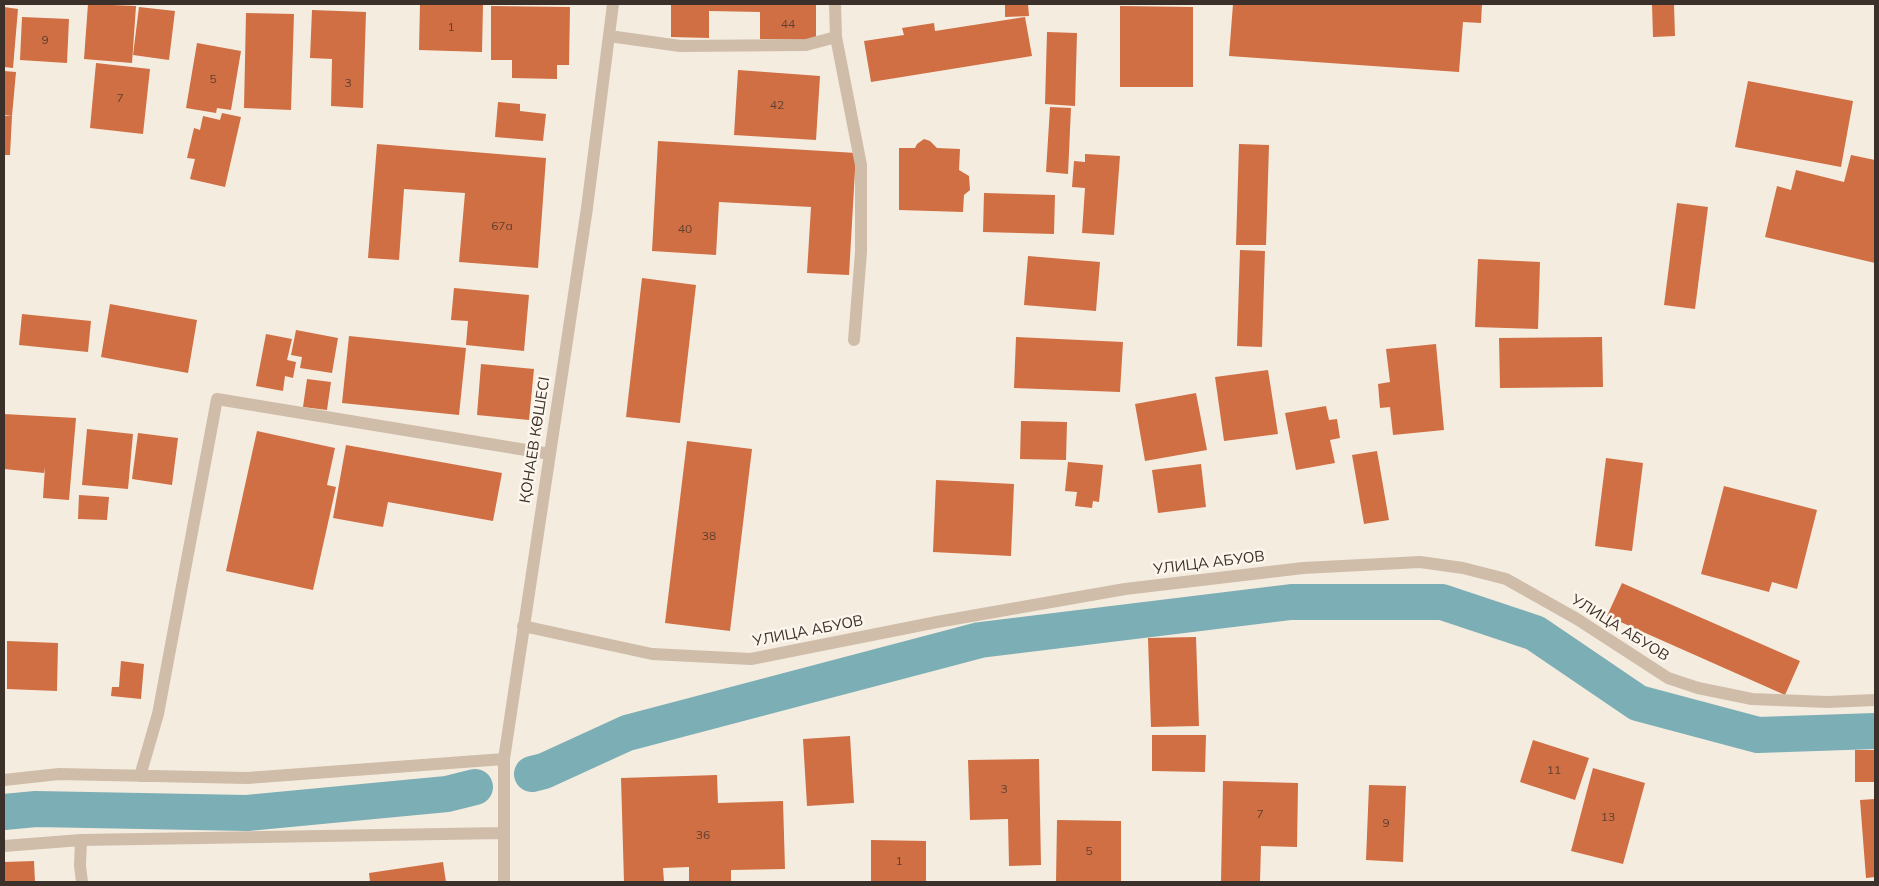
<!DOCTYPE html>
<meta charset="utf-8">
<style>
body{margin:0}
#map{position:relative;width:1879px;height:886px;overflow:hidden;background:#f5ece0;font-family:Mulish,sans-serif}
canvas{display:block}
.frame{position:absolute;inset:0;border:5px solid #3c312a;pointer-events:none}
</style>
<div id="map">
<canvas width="1879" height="886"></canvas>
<div class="frame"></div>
</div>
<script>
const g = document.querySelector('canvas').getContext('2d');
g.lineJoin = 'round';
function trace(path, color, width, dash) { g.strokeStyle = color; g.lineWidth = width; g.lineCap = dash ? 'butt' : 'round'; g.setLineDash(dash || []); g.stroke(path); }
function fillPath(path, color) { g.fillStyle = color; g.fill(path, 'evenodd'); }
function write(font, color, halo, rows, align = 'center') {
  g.font = font + ' Mulish,sans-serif'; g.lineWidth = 5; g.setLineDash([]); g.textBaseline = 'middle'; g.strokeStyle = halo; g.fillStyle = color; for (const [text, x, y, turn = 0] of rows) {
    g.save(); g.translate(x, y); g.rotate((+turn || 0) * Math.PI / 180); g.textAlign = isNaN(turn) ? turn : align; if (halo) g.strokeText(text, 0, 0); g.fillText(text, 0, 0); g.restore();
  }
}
const canal = new Path2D(`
 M 532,774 L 544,771 L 627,733 L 980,640 L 1291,602 L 1442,602 L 1535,633 L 1638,703 L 1758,735 L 1875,731
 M 4,812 L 36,809 L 247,813 L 447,794 L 475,787`);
const building = new Path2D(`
 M 88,4 L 136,6 L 132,63 L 84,59 Z
 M 420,4 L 483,4 L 482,52 L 419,50 Z
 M 671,4 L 816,4 L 816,40 L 760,39 L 760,12 L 709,11 L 709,38 L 671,37 Z
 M 1005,4 L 1028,4 L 1029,16 L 1005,17 Z
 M 1233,4 L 1482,4 L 1481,23 L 1463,22 L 1459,72 L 1229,56 Z
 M 1652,4 L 1674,4 L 1675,36 L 1653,37 Z
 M 491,6 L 570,7 L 569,65 L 557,65 L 557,79 L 512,78 L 512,60 L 491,60 Z
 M 1120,6 L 1193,7 L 1193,87 L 1120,87 Z
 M 4,7 L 18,9 L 13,68 L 4,67 Z
 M 139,7 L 175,11 L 169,60 L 133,55 Z
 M 312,10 L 366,12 L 363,108 L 331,106 L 332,59 L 310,58 Z
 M 246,13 L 294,14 L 291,110 L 244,108 Z
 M 22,17 L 69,19 L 67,63 L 20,60 Z
 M 1025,17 L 1032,56 L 871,82 L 864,41 L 904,35 L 902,28 L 934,23 L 935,31 Z
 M 1047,32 L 1077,33 L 1075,106 L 1045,104 Z
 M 197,43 L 241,51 L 231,110 L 217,108 L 216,113 L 186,108 Z
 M 96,63 L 150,69 L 143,134 L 90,128 Z
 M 738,70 L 820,76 L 816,140 L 734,135 Z
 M 4,71 L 16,72 L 12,116 L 4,115 Z
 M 1748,81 L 1853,101 L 1841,167 L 1735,147 Z
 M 498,102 L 520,104 L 520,111 L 546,114 L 543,141 L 495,137 Z
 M 1050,107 L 1071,108 L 1068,174 L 1046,172 Z
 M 222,113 L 241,117 L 225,187 L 190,179 L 195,159 L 187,158 L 194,128 L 200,130 L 203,116 L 220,120 Z
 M 4,116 L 12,116 L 10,155 L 4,155 Z
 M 924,139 L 930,141 L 937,148 L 960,149 L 959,170 L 969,176 L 970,190 L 964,195 L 963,212 L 899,210 L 899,148 L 915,148 L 917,144 Z
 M 658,141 L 856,153 L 849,275 L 807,273 L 811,207 L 719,202 L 716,255 L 652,251 Z
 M 377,144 L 546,158 L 538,268 L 459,262 L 465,193 L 404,189 L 399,260 L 368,258 Z
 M 1239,144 L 1269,145 L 1266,245 L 1236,245 Z
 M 1085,154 L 1120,156 L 1114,235 L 1082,233 L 1085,188 L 1072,187 L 1074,161 L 1085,162 Z
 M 1851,155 L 1875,160 L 1875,263 L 1765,237 L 1777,186 L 1791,190 L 1796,170 L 1844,182 Z
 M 984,193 L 1055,195 L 1054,234 L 983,232 Z
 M 1677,203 L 1708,207 L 1695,309 L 1664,305 Z
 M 1240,250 L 1265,251 L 1262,347 L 1237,346 Z
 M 1028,256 L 1100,262 L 1096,311 L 1024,305 Z
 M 1478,259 L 1540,262 L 1538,329 L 1475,327 Z
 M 642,278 L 696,285 L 680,423 L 626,417 Z
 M 454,288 L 529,295 L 524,351 L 466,345 L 468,321 L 451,320 Z
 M 110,304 L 197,320 L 188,373 L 101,357 Z
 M 22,314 L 91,321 L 88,352 L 19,345 Z
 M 296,330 L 338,338 L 332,373 L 300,368 L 302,357 L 291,355 Z
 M 266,334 L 292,339 L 287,360 L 296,362 L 293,378 L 285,376 L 283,391 L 256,386 Z
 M 349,336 L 466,348 L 459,415 L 342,403 Z
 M 1016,337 L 1123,342 L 1120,392 L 1014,388 Z
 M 1602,337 L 1603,387 L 1500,388 L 1499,338 Z
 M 1436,344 L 1444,430 L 1393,435 L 1390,407 L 1380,408 L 1378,384 L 1390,382 L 1386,349 Z
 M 481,364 L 534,369 L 529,420 L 477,415 Z
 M 1268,370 L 1278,434 L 1224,441 L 1215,377 Z
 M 307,379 L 331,382 L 327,410 L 303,407 Z
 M 1196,393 L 1207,450 L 1145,461 L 1135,404 Z
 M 1326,406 L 1329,420 L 1337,419 L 1340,438 L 1330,440 L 1335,463 L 1296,470 L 1285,413 Z
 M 4,414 L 76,418 L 69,500 L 43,498 L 45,467 L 44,473 L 4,469 Z
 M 1021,421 L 1067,422 L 1066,460 L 1020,459 Z
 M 87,429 L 133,434 L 128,489 L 82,485 Z
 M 257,431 L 335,448 L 327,485 L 336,487 L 313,590 L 226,571 Z
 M 138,433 L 178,438 L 172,485 L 132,479 Z
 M 687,441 L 752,449 L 730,631 L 665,623 Z
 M 346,445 L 502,473 L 493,521 L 388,502 L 383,527 L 333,518 Z
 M 1377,451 L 1389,520 L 1364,524 L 1352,455 Z
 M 1606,458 L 1643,463 L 1632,551 L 1595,546 Z
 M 1068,462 L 1103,465 L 1099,502 L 1093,501 L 1092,508 L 1075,506 L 1077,492 L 1065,491 Z
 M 1201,464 L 1206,507 L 1158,513 L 1152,470 Z
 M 936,480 L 1014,484 L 1011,556 L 933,552 Z
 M 1724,486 L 1817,510 L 1797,589 L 1772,582 L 1769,592 L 1701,574 Z
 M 79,495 L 109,497 L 107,520 L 78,519 Z
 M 1622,583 L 1800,661 L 1785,695 L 1607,616 Z
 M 1196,637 L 1199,726 L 1151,727 L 1148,638 Z
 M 7,641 L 58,643 L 57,691 L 7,689 Z
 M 121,661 L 144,664 L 141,699 L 111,696 L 112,687 L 119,687 Z
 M 1152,735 L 1206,735 L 1205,772 L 1152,771 Z
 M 850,736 L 854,803 L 807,806 L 803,739 Z
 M 1533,740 L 1589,758 L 1575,800 L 1520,782 Z
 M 1855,750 L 1875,750 L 1875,782 L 1855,782 Z
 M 1039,759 L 1041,865 L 1009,866 L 1008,819 L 970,820 L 968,760 Z
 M 1593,768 L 1645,783 L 1623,864 L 1571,851 Z
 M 717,775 L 718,803 L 783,801 L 785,869 L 731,870 L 731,882 L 689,882 L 689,867 L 663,868 L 664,882 L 624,882 L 621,778 Z
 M 1223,781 L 1298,783 L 1297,847 L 1261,846 L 1260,882 L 1221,882 Z
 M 1369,785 L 1406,786 L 1403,862 L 1366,860 Z
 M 1875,799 L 1875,877 L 1866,878 L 1860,800 Z
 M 1057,820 L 1121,821 L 1121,882 L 1056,882 Z
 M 871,840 L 926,841 L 926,882 L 871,882 Z
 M 34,861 L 35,882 L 4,882 L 4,862 Z
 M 443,862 L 446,882 L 370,882 L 369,873 Z`);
const minor = new Path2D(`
 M 835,4 L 836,37 L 861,165 L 861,252 L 854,340
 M 609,36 L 680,46 L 806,45 L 836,37
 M 523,626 L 652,654 L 751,659 L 937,622 L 1125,589 L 1303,568 L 1420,562 L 1463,568 L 1506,579 L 1577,619 L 1668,678 L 1698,688 L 1752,699 L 1827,702 L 1875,700
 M 140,776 L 158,714 L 217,399 L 550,454
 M 4,780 L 59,774 L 247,778 L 504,759
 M 81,840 L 80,866 L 82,882
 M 4,846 L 81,840 L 503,833
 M 504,882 L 504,759 L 587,208 L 613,4`);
const numberNames = [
 ["44",788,24],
 ["1",451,27],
 ["9",45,40],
 ["5",213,79],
 ["3",348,83],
 ["7",120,98],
 ["42",777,105],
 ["67а",502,226],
 ["40",685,229],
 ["38",709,536],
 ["11",1554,770],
 ["3",1004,789],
 ["7",1260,814],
 ["13",1608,817],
 ["9",1386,823],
 ["36",703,835],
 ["5",1089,851],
 ["1",899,861]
];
const streetNames = [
 ["ҚОНАЕВ КӨШЕСІ",535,440,-81],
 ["УЛИЦА АБУОВ",1209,563,-7],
 ["УЛИЦА АБУОВ",1620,628,32],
 ["УЛИЦА АБУОВ",808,631,-11]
];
trace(canal, '#7caeb5', 36);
fillPath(building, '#cf6f43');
trace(minor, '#cfbdaa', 12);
write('12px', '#614030', null, numberNames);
write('15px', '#3c312a', '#fcf6ed', streetNames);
</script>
